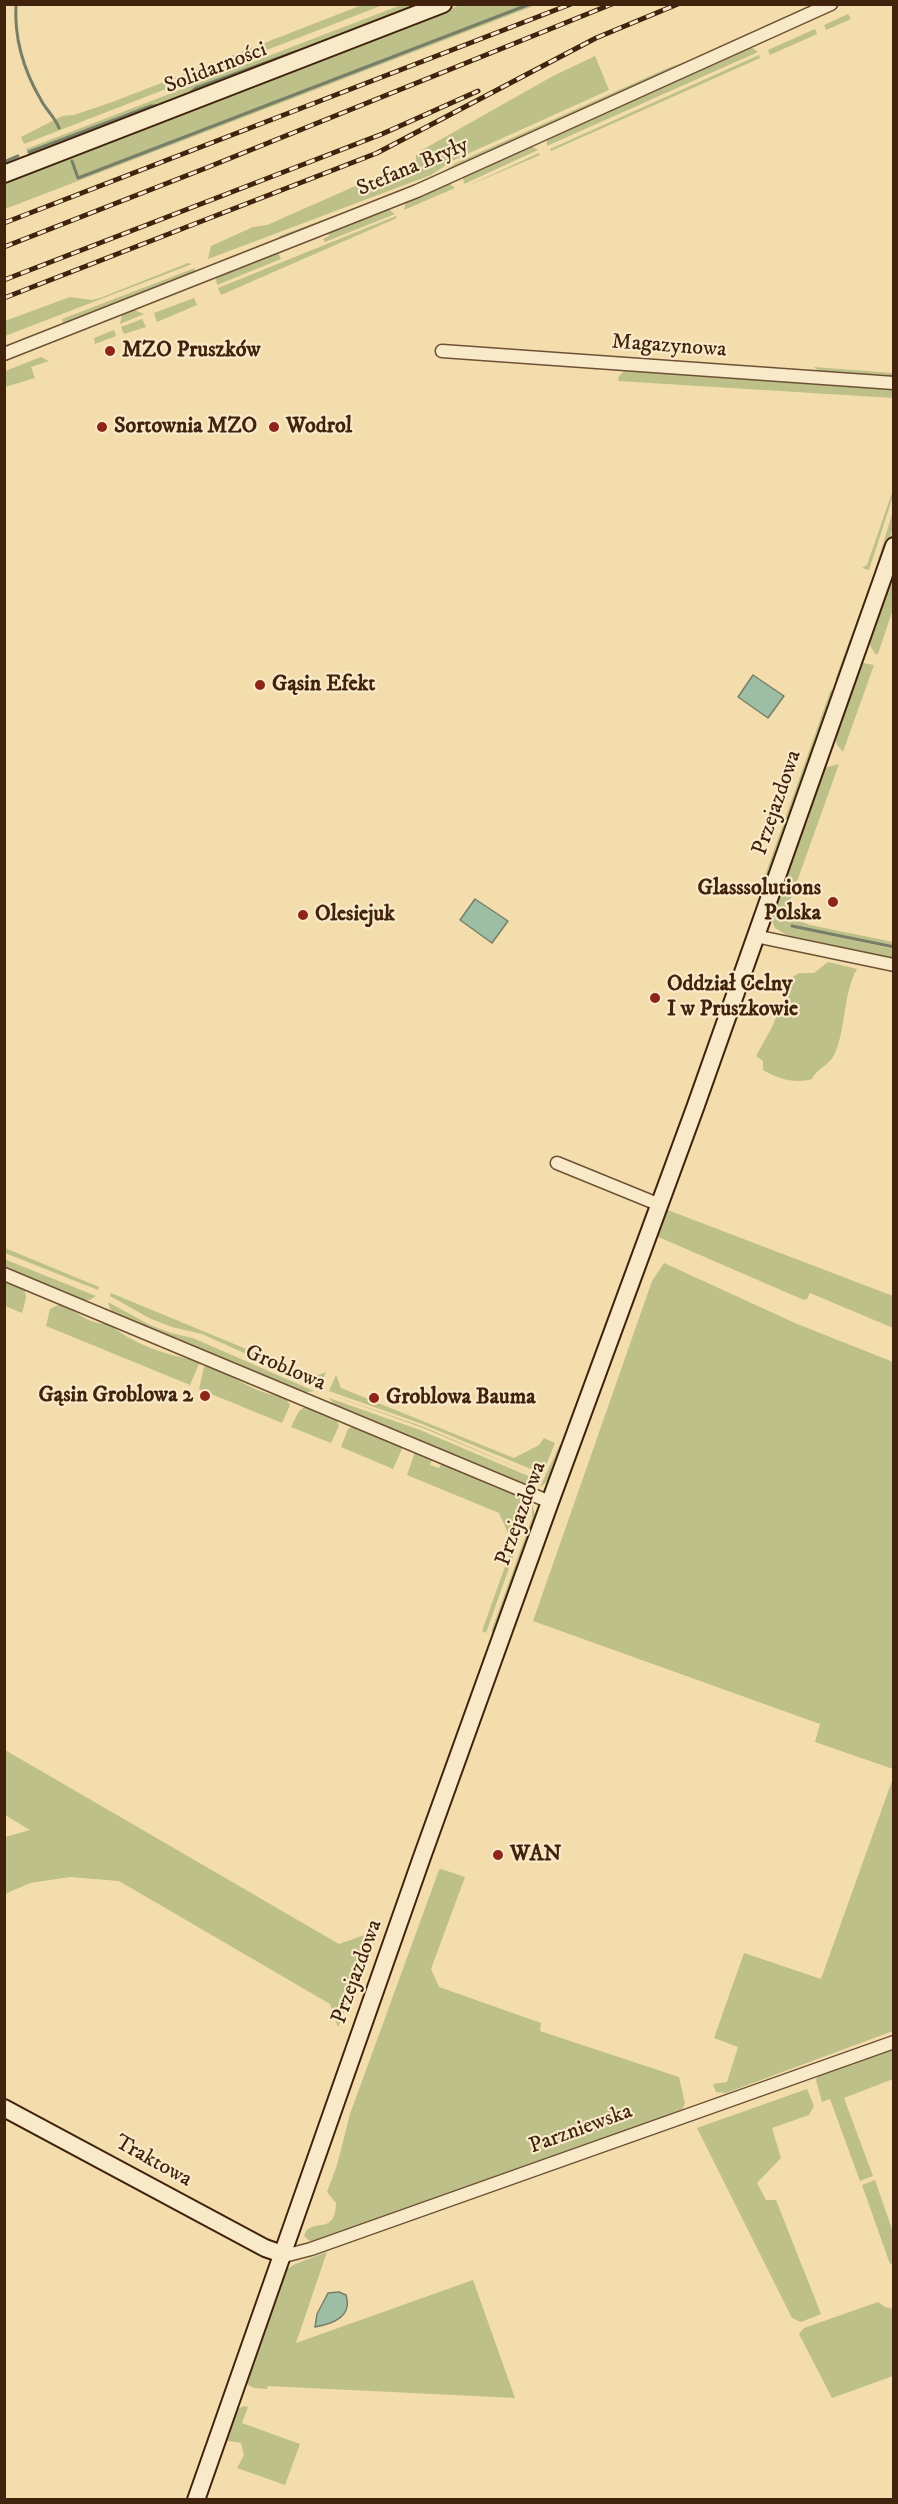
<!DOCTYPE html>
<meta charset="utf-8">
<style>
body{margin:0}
#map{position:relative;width:898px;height:2504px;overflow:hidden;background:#f4ddac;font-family:"IM FELL DW Pica",serif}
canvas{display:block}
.frame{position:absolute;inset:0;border:6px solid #41220d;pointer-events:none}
</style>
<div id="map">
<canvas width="898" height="2504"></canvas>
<div class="frame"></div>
</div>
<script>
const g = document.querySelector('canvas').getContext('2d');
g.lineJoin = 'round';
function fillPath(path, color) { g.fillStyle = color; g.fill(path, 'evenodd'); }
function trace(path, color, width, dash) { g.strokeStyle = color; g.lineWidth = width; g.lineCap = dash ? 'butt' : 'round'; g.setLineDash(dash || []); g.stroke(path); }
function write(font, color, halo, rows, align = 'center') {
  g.font = font + ' "IM FELL DW Pica",serif'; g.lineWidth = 4.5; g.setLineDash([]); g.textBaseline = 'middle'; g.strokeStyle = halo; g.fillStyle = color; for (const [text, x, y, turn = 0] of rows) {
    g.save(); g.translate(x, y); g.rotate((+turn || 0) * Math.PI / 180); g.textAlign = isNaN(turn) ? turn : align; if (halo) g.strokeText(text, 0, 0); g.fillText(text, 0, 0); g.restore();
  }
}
const green = new Path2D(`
 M 362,5 L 383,5 L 24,144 L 21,137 L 62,116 L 74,115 L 115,101 Z
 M 401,5 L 429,5 L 29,156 L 26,149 Z
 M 460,5 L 536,5 L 5,209 L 4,181 Z
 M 848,14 L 851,19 L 826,30 L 824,25 Z
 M 815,29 L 817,34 L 770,55 L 768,50 Z
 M 751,47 L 758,52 L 547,146 L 547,139 Z
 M 759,55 L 760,58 L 551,151 L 550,149 Z
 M 595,56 L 609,90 L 454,160 L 431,175 L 208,259 L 211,246 L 253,227 L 267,225 L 360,184 L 391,181 L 408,176 L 416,170 L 416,155 L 422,150 L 553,76 Z
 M 704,57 L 438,175 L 456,163 L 670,67 Z
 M 531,146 L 538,150 L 464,184 L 463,178 L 466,174 Z
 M 539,153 L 540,155 L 465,187 Z
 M 449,183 L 455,188 L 404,210 L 406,201 Z
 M 394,194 L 281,241 L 279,236 Z
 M 388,209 L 395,214 L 325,242 L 323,239 L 329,236 L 328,232 Z
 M 396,216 L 397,218 L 221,295 L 218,288 Z
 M 278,252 L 281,259 L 217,285 L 216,279 L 220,275 Z
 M 188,263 L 192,264 L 5,336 L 5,321 L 70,297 L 92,300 L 100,298 Z
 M 195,268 L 195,271 L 191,276 L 64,325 L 62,319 Z
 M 194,298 L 197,305 L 157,322 L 154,313 Z
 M 134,310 L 144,314 L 120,324 L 122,315 Z
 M 142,319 L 146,327 L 124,334 L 121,327 Z
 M 114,330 L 116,336 L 95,344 L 94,338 Z
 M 41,357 L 49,361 L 31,367 L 35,378 L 5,387 L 5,371 Z
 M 814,367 L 893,373 L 893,379 L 821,373 Z
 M 625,370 L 893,387 L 893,398 L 618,381 L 619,376 Z
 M 893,490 L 893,496 L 869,570 L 862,568 L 867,565 Z
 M 893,511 L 893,528 L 880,567 L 875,570 Z
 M 893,562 L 893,609 L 878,654 L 875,654 L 868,642 Z
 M 870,584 L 871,589 L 840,677 L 835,680 Z
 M 863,663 L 874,665 L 843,752 L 837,745 L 834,733 L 858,667 Z
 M 831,689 L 834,695 L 764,890 L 759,892 Z
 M 839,764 L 785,915 L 810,925 L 893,942 L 893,946 L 792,927 L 893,949 L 893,958 L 787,935 L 775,928 L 770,916 L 801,823 L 806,825 L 809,818 L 804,816 L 821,771 L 827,767 Z
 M 828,962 L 857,969 C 842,996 847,1028 834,1055 C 829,1066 817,1068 812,1079 C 795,1084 778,1079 763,1070 L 763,1061 L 756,1056 L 772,1027 L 793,977 L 799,973 L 814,973 Z
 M 665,1209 L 893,1296 L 893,1328 L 810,1293 L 807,1299 L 804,1300 L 656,1236 Z
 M 5,1248 L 99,1287 L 98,1290 L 5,1253 Z
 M 4,1259 L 96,1296 L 90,1300 L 82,1300 L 5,1268 Z
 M 664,1263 L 795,1323 L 893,1362 L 893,1769 L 815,1742 L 820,1724 L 533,1621 L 652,1281 Z
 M 5,1283 L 15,1285 L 25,1291 L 26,1298 L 22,1313 L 5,1306 Z
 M 111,1293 L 314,1377 L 326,1372 L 319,1387 L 202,1334 L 172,1327 L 149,1318 L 110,1296 Z
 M 108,1302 L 150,1325 L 171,1333 L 193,1338 L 314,1391 L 303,1393 L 116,1314 L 110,1309 Z
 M 60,1304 C 77,1311 88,1325 109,1324 C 131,1343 167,1356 196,1360 L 199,1364 L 190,1385 L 46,1326 L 50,1309 Z
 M 208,1365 C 237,1377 252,1393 285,1397 L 290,1405 L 282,1423 L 199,1389 L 204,1367 Z
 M 336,1375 L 341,1388 L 514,1458 L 539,1445 L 544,1438 L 555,1443 L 543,1473 L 538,1472 L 422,1424 L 329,1391 Z
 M 329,1394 L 424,1427 L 532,1474 L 423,1428 Z
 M 329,1398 L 420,1430 L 533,1478 L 529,1487 L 336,1407 Z
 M 305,1407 L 336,1418 L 339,1426 L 331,1443 L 291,1427 L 299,1411 Z
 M 353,1426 L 403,1447 L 393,1469 L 341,1447 L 348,1429 Z
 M 560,1444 L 563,1447 L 553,1477 L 540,1487 Z
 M 415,1452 L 432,1459 L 430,1465 L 439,1468 L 442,1463 L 524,1498 L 523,1500 L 527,1504 L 527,1517 L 486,1633 L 482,1631 L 513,1544 L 499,1513 L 407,1475 Z
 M 532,1505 L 537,1520 L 496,1630 L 491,1632 L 532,1518 Z
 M 5,1750 L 339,1944 L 376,1931 L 338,2027 L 330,2004 L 119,1881 L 70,1877 L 30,1883 L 5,1894 L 5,1837 L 30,1830 L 5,1815 Z
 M 893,1778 L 893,2031 L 726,2093 L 716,2092 L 713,2084 L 727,2082 L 738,2047 L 714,2038 L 744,1953 L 821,1979 Z
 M 441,1869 L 465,1877 L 431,1969 L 439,1987 L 541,2023 L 540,2031 L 679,2077 L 685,2103 L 682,2110 L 675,2114 L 312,2243 L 304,2236 L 306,2231 C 318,2219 335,2234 336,2203 L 327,2192 L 337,2165 L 350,2114 L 439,1870 Z
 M 893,2048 L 893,2079 L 844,2098 L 873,2176 L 860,2181 L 830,2099 L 822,2102 L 816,2080 L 818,2075 Z
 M 807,2089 L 814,2106 L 809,2115 L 772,2128 L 781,2158 L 757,2183 L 766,2200 L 776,2200 L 821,2314 L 801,2322 L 792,2318 L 697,2128 Z
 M 875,2180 L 893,2232 L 893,2263 L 890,2264 L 862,2185 Z
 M 327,2252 L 296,2343 L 473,2280 L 515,2398 L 268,2386 L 267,2389 L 254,2388 L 246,2384 L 244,2380 L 286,2270 L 295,2264 Z
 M 878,2302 L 885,2307 L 893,2309 L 893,2376 L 832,2398 L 799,2334 L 804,2328 Z
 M 244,2406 L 248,2407 L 242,2423 L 300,2444 L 285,2485 L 237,2468 L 244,2455 L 241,2443 L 223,2440 L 235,2410 Z`);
const water = new Path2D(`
 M 753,675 L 784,696 L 768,718 L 738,697 Z
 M 475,899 L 508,921 L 492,943 L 460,920 Z
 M 339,2292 L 346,2295 C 353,2317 332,2324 315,2327 L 317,2314 L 328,2293 Z`);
const stream = new Path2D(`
 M 16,4 C 14,38 24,71 41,100 C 46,110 55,117 59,128
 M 190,93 L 196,88 L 295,52
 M 29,152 L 151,106 L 159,106
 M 72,161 L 78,178 L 530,4
 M 4,162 L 18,156
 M 792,926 L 894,947`);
const street = new Path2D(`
 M 442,351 L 894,383
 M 4,354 L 417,191 L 831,4
 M 755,936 L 894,965
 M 557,1163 L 660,1205
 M 4,1274 L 550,1502
 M 282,2254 L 288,2255 L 311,2249 L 894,2042`);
const secondary = new Path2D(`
 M 4,174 L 443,4
 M 4,2108 L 265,2248 L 282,2254
 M 196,2500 L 422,1857 L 550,1502 L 695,1108 L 894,546`);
const rail = new Path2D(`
 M 4,223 L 571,4
 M 4,247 L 206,168 L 612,4
 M 4,280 L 382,134 L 478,91
 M 4,298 L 377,153 L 596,38 L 678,4`);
const markers = [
 [110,351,6,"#8f2418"],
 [102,427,6,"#8f2418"],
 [274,427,6,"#8f2418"],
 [260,685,6,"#8f2418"],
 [833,902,6,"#8f2418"],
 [303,915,6,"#8f2418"],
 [655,998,6,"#8f2418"],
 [205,1396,6,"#8f2418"],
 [374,1398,6,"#8f2418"],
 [498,1855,6,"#8f2418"]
];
const streetNames = [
 ["Solidarności",216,69,-21],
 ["Stefana Bryły",413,168,-23],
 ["Magazynowa",669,347,4],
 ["Przejazdowa",778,803,-71],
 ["Groblowa",285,1369,23],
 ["Przejazdowa",522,1514,-70],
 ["Przejazdowa",358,1972,-70],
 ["Parzniewska",581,2130,-20],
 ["Traktowa",153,2162,29]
];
const poiNames = [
 ["MZO Pruszków",122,351],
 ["Sortownia MZO",114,427],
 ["Wodrol",286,427],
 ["Gąsin Efekt",272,685],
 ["Glasssolutions",821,889,"right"],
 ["Polska",821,914,"right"],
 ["Olesiejuk",315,915],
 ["Oddział Celny",667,985],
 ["I w Pruszkowie",667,1010],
 ["Gąsin Groblowa 2",193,1396,"right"],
 ["Groblowa Bauma",386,1398],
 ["WAN",510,1855]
];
fillPath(green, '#bdc088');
fillPath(water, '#9dbda5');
trace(water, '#787f68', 1.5);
trace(stream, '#787f68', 3);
trace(street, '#6e5135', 15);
trace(secondary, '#41220d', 20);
trace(street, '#f8e9c9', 12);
trace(secondary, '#f8e9c9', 16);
trace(rail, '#41220d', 5);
trace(rail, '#f8e9c9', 3, [9]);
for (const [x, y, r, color] of markers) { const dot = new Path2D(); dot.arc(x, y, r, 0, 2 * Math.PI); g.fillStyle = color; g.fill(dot); trace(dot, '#f8e9c9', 2); }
write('22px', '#41220d', '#f8e9c9', streetNames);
write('bold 22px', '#41220d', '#f8e9c9', poiNames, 'left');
</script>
